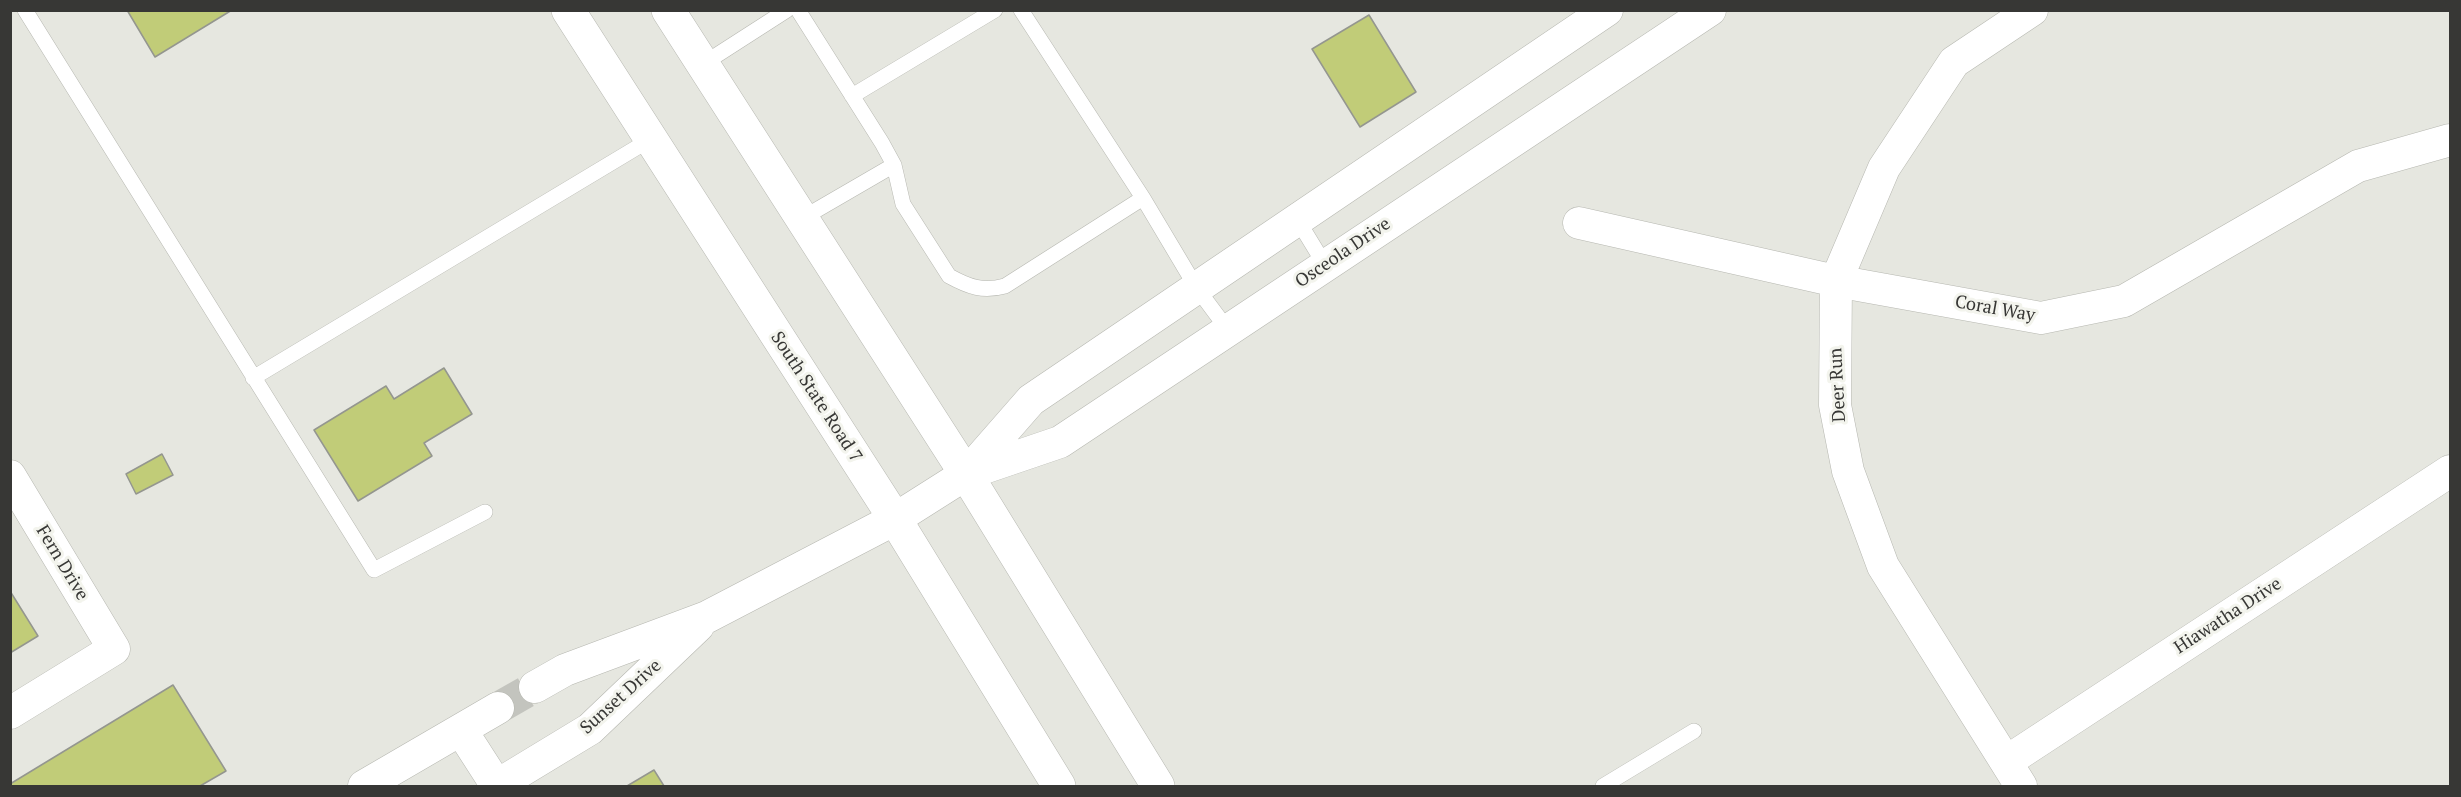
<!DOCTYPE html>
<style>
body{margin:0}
#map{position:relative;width:2461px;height:797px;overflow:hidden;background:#e6e7e0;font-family:"PT Serif",serif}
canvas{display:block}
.frame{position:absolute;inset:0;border:12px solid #373735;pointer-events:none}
</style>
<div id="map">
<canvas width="2461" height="797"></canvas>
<div class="frame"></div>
</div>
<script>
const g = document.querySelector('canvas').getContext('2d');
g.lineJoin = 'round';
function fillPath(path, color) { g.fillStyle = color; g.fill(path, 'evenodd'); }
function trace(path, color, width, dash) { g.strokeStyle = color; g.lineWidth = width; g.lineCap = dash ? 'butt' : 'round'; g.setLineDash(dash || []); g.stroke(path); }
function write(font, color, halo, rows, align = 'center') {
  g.font = font + ' "PT Serif",serif'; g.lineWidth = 6; g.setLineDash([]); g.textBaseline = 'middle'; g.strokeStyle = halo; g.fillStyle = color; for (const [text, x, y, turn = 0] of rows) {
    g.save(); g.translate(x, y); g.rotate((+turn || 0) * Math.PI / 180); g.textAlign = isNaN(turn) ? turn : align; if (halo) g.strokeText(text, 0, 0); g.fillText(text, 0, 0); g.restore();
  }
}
const building = new Path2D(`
 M 127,10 L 232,10 L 155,57 Z
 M 1369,15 L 1416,92 L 1360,127 L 1312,49 Z
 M 444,368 L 472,414 L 424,443 L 432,456 L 358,501 L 314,430 L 386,386 L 394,399 Z
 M 162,454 L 173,475 L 136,494 L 126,474 Z
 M 10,591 L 38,636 L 10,653 Z
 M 173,685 L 226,771 L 200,786 L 10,786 L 10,784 Z
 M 654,770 L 664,786 L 627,786 Z`);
const streetTunnel = new Path2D(`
 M 498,708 L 535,687`);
const lane = new Path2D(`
 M 25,10 L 374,570 L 485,512
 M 798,10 L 882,143 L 894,165 L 903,204 L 949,276 C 969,287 983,292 1005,286 L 1143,198
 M 1021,10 L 1143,198 L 1196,287 L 1228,330
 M 703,64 L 787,10
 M 852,96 L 995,10
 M 801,219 L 894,165
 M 1297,219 L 1325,265
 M 253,378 L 651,139
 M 1603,786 L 1694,731`);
const street = new Path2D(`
 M 1579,223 L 1836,281 L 2041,318 L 2124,301 L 2358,166 L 2450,140
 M 968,472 L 1031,400 L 1607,10
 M 10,476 L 114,649 L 10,713
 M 535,687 L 565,670 L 707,617 L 895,519 L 966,474 L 1060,442 L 1710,10
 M 461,730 L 497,786
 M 2006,762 L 2450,471
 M 364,786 L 498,708
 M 496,786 L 590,729 L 698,626
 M 2021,786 L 1883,566 L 1848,471 L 1835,405 L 1836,281 L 1884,168 L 1954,62 L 2032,10`);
const primary = new Path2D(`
 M 568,10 L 895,519 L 1059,786
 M 668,10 L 966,474 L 1158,786`);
const streetNames = [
 ["Osceola Drive",1343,253,-34],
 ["Coral Way",1995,309,10],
 ["Deer Run",1838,385,-93],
 ["South State Road 7",816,397,57],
 ["Fern Drive",62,563,59],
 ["Hiawatha Drive",2228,616,-33],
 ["Sunset Drive",621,697,-42]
];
fillPath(building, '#c1cc78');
trace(building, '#94968f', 1.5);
trace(streetTunnel, '#c3c4be', 32, [32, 16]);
trace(lane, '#b6b7b0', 16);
trace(street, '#b6b7b0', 33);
trace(primary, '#b6b7b0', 34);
trace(lane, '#fff', 15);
trace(street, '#fff', 32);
trace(primary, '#fff', 33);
write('18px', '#373735', '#f3f4ed', streetNames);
</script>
